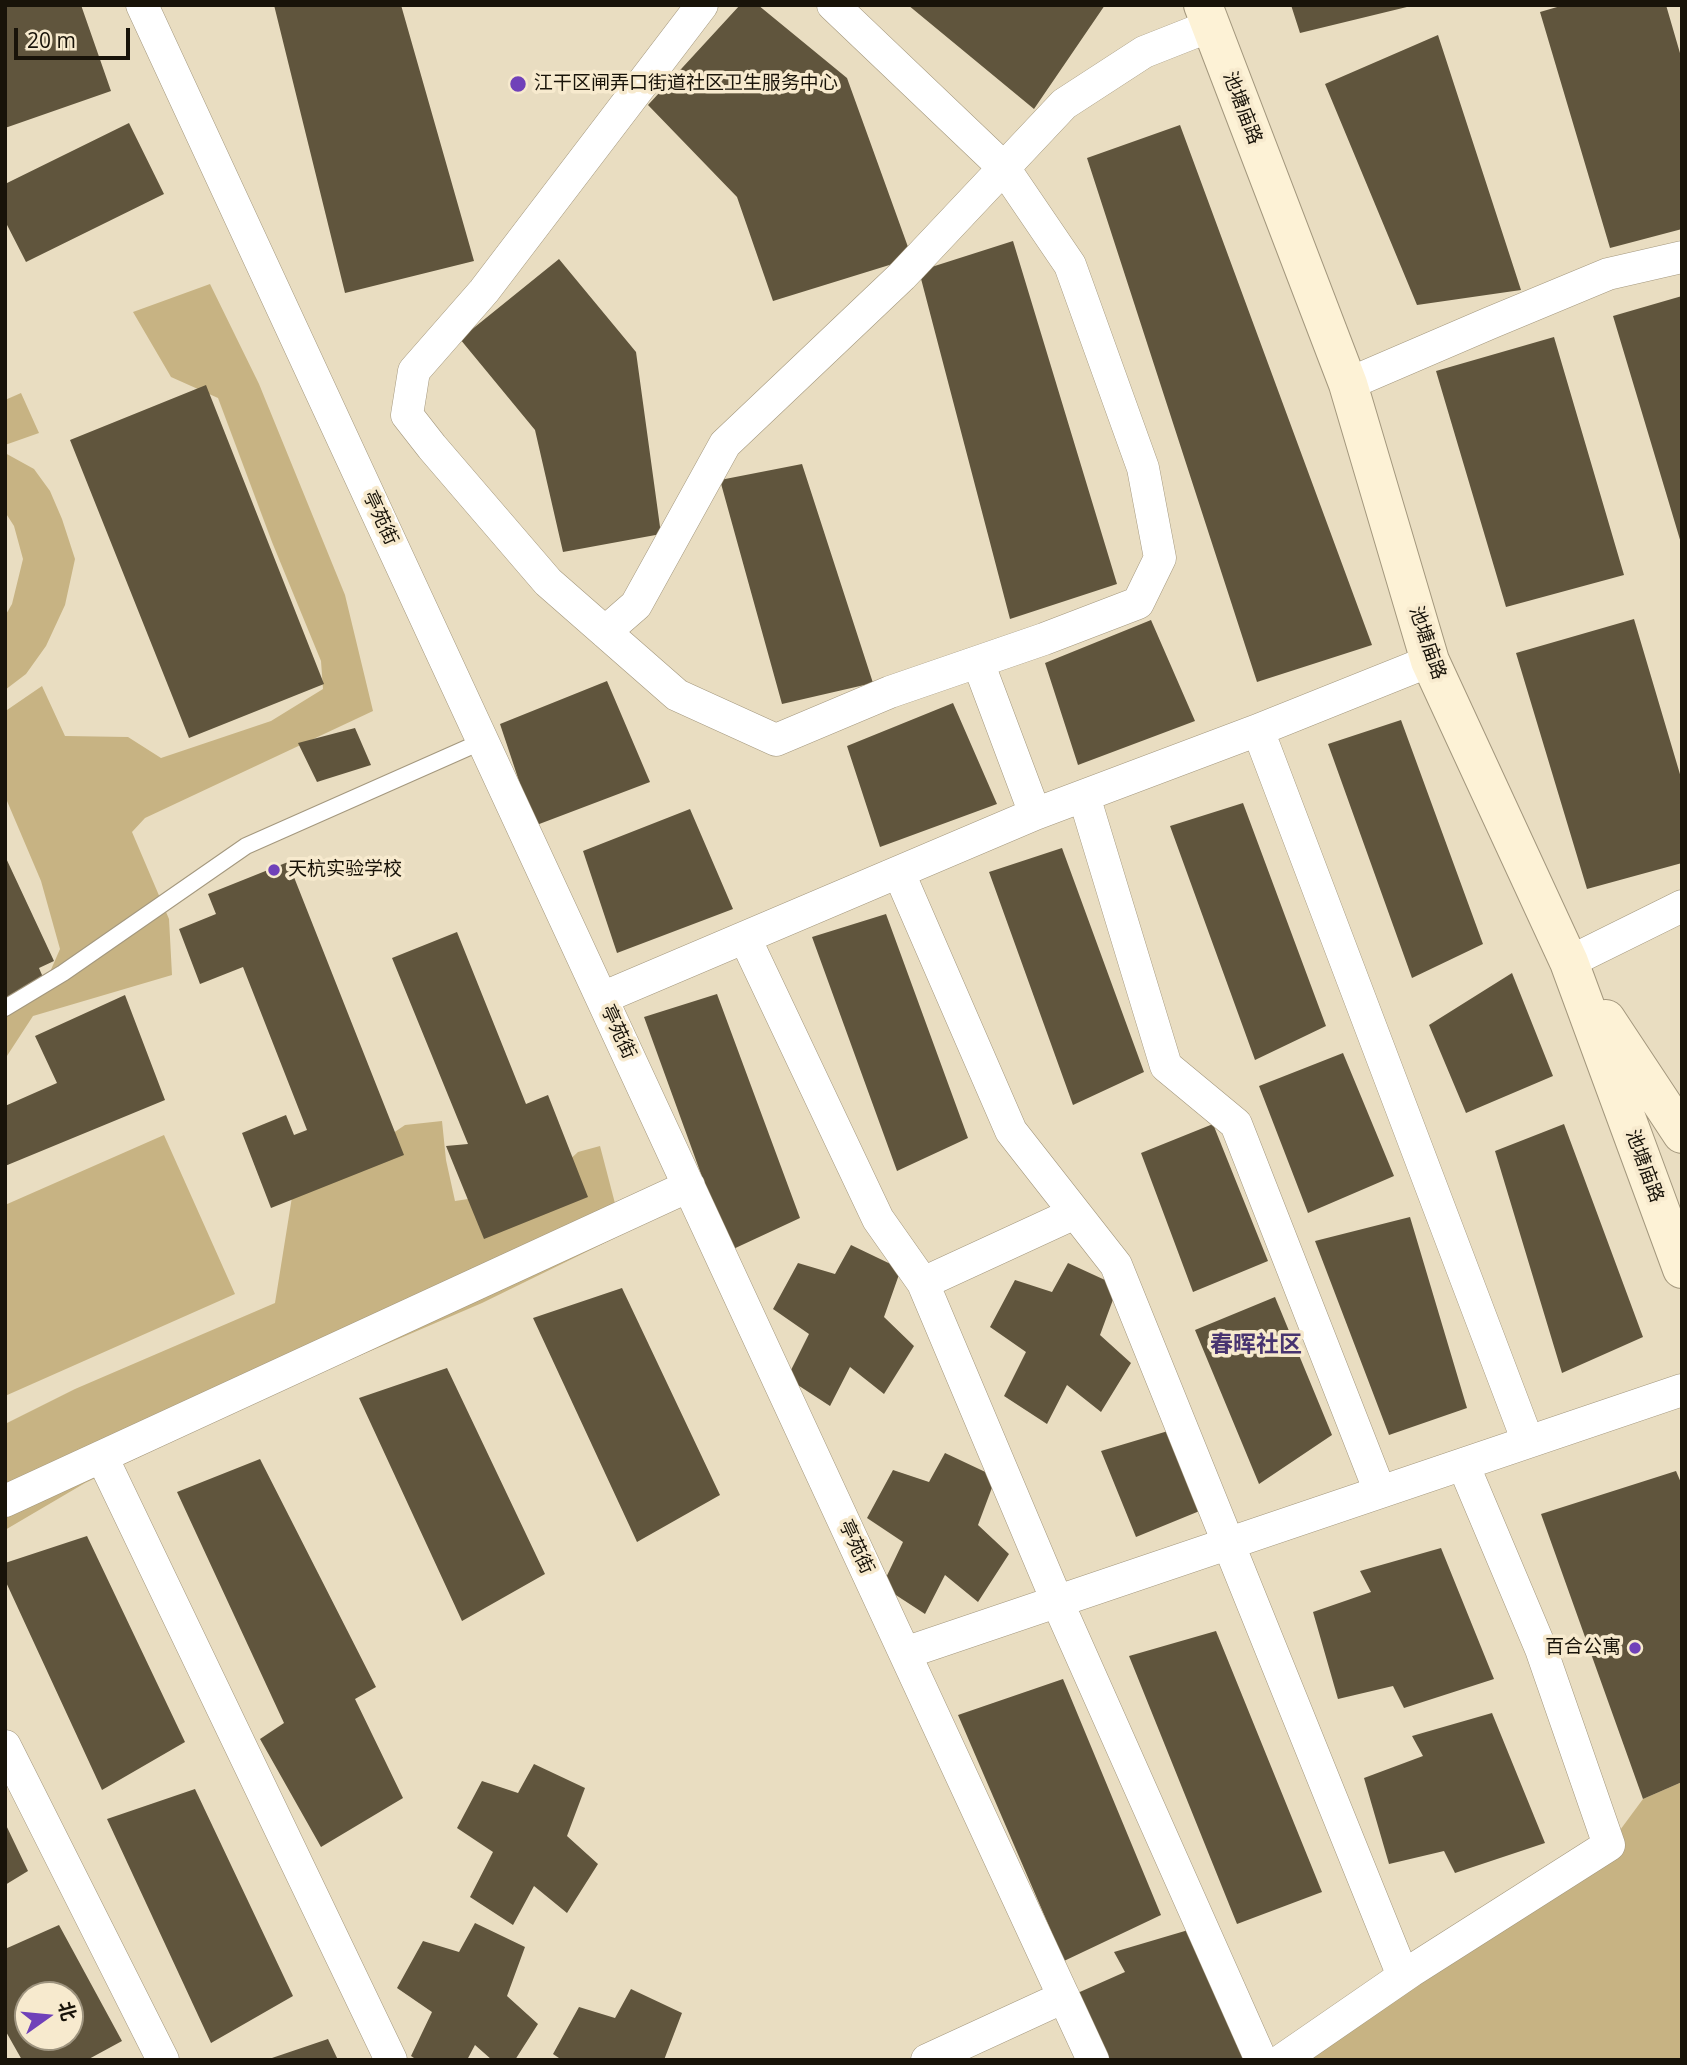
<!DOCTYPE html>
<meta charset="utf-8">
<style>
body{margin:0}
#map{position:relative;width:1687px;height:2065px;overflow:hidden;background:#e9ddc1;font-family:"Open Sans","Noto Sans SC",sans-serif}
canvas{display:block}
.frame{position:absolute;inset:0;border:7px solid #181309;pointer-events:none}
.north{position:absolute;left:14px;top:1981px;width:70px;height:70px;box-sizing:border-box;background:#f7eace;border:2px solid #9e947f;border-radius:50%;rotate:75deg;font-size:19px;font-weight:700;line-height:28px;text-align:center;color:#181309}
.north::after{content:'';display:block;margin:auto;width:24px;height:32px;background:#7041b9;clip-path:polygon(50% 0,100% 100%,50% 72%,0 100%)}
.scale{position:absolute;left:14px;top:28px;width:116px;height:32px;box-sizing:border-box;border:4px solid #181309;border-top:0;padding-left:9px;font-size:21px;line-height:24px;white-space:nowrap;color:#181309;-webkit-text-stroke:5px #f7eace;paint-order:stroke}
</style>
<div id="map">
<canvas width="1687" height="2065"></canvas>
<div class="frame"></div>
<div class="north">北</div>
<div class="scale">20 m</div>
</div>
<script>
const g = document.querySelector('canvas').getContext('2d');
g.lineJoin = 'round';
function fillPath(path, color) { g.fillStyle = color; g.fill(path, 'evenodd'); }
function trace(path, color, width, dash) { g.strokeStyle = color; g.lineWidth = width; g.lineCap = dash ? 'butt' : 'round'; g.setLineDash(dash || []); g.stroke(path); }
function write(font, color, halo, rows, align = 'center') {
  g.font = font + ' "Open Sans","Noto Sans SC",sans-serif'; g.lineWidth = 7; g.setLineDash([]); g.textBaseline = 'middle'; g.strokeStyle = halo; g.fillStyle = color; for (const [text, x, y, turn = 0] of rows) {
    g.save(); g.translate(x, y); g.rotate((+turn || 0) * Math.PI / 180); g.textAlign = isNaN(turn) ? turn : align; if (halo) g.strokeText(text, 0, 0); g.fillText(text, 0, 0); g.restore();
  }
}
const green = new Path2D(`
 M 210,284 L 259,384 L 345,595 L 373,711 L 145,818 L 132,832 L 169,919 L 172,975 L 33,1016 L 5,1059 L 5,1002 L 50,972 L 60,949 L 41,881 L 7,801 L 7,710 L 42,686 L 65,736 L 128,737 L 161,758 L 271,721 L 323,689 L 321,661 L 272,542 L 218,398 L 171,377 L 133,312 Z
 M 21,393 L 39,433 L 5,445 L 5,400 Z
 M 5,453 L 34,469 L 50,491 L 62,519 L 75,559 L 65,605 L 46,646 L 26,674 L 5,690 L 5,616 L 12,604 L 23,559 L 14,526 L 5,512 Z
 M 442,1121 L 446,1160 L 455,1201 L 539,1188 L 578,1152 L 600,1146 L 623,1234 L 482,1303 L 282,1389 L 85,1483 L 5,1530 L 5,1424 L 75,1389 L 275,1303 L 292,1197 L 349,1163 L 405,1125 Z
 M 164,1135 L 235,1294 L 5,1396 L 5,1205 Z
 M 1682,1782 L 1682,2060 L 1282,2060 L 1609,1845 L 1643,1799 Z`);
const building = new Path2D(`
 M 5,5 L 81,5 L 111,91 L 5,128 Z
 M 274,5 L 401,5 L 474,261 L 345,293 Z
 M 740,5 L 758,5 L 847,78 L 912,258 L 773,301 L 737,197 L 648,105 Z
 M 908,5 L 1105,5 L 1034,109 Z
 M 1291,5 L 1411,5 L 1411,6 L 1300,33 Z
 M 1564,5 L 1666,5 L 1682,60 L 1682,229 L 1610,248 L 1540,12 Z
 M 1438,35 L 1521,290 L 1417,305 L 1325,84 Z
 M 129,123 L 164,194 L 26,262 L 5,221 L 5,184 Z
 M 1180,125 L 1372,645 L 1257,682 L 1087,158 Z
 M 1013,241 L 1117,584 L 1010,619 L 919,271 Z
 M 559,259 L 636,352 L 661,534 L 563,552 L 535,430 L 460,339 Z
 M 1682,296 L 1682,543 L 1681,543 L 1613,316 Z
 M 1554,337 L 1624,575 L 1506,607 L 1436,371 Z
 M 206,385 L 324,684 L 189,738 L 70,440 Z
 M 802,464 L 873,683 L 782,704 L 720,480 Z
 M 1634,619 L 1682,781 L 1682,863 L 1587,889 L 1516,653 Z
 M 1151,620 L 1195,721 L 1078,765 L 1045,663 Z
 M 607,681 L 650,782 L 534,826 L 500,724 Z
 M 953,703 L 997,804 L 880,847 L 847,746 Z
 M 1401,720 L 1483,944 L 1412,978 L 1328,744 Z
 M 355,728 L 371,765 L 317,782 L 298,743 Z
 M 1243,803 L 1326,1026 L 1255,1060 L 1170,826 Z
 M 690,809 L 733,909 L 617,953 L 583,851 Z
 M 1062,848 L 1144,1072 L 1073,1105 L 989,872 Z
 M 5,856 L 54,961 L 39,968 L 45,982 L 5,1002 Z
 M 288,862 L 404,1155 L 271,1208 L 242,1133 L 286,1115 L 294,1135 L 307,1130 L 243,967 L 200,984 L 179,929 L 216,914 L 208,894 Z
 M 886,914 L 968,1138 L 897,1171 L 812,937 Z
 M 457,932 L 526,1104 L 548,1095 L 588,1197 L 484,1239 L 446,1146 L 468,1144 L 392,958 Z
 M 1512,973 L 1553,1076 L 1466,1113 L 1429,1025 Z
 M 717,994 L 800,1218 L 729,1251 L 644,1017 Z
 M 125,995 L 165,1100 L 5,1166 L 5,1106 L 57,1083 L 35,1036 Z
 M 1343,1053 L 1394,1176 L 1308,1213 L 1259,1086 Z
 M 1213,1124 L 1268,1261 L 1193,1292 L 1141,1153 Z
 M 1564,1124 L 1643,1337 L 1562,1373 L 1495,1151 Z
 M 1410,1217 L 1467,1408 L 1389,1435 L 1315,1241 Z
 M 851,1245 L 901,1269 L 884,1317 L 914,1346 L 884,1394 L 850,1367 L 830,1406 L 787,1378 L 809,1334 L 773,1309 L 798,1263 L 835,1274 Z
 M 1068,1263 L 1118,1286 L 1100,1335 L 1131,1363 L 1101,1412 L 1067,1385 L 1047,1424 L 1004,1396 L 1026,1352 L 990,1327 L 1015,1280 L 1052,1292 Z
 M 622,1288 L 720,1495 L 637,1542 L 533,1318 Z
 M 1275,1297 L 1332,1435 L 1259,1484 L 1195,1330 Z
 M 447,1368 L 545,1574 L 462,1621 L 359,1398 Z
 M 1168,1431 L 1202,1510 L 1136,1537 L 1101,1451 Z
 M 945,1453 L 996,1477 L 978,1525 L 1009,1554 L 978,1602 L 945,1575 L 925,1614 L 882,1586 L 903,1542 L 867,1518 L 893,1470 L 929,1482 Z
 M 260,1459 L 376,1687 L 355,1699 L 403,1798 L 321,1847 L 260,1739 L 284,1723 L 177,1492 Z
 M 1676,1471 L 1682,1485 L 1682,1782 L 1643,1799 L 1541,1514 Z
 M 87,1536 L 185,1742 L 102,1790 L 5,1580 L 5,1563 Z
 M 1441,1548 L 1494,1679 L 1404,1708 L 1393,1686 L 1338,1699 L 1313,1612 L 1371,1592 L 1360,1571 Z
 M 1216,1631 L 1322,1892 L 1237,1924 L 1129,1656 Z
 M 1063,1679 L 1161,1915 L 1064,1961 L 958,1715 Z
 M 1492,1713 L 1545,1843 L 1455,1873 L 1444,1851 L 1389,1864 L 1364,1778 L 1423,1756 L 1412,1736 Z
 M 534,1764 L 585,1788 L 567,1836 L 598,1864 L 567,1913 L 534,1886 L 513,1925 L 470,1897 L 493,1852 L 457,1828 L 482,1781 L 518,1793 Z
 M 195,1789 L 293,1996 L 211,2043 L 107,1819 Z
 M 5,1823 L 28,1871 L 5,1885 Z
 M 475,1923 L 525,1947 L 507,1996 L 538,2024 L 515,2060 L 492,2060 L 475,2045 L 467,2060 L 417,2060 L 411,2056 L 432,2012 L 397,1988 L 423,1941 L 459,1952 Z
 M 59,1925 L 122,2041 L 87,2060 L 22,2060 L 5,2030 L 5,1949 ZM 28,1995 L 70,1995 L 70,2037 L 28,2037 Z
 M 1195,1928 L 1248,2058 L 1102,2060 L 1073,1995 L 1125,1972 L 1114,1952 Z
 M 631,1989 L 682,2013 L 664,2060 L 562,2060 L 553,2054 L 579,2007 L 615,2018 Z
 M 328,2039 L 338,2060 L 269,2060 L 269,2059 Z`);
const lane = new Path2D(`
 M 5,1008 L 63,973 L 246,846 L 483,741`);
const street = new Path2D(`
 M 142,5 L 1093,2060
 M 702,5 L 484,291 L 414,371 L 407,415 L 432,447 L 548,582 L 677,695 L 776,740 L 890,692 L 1044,639 L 1138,603 L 1160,558 L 1143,468 L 1070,265 L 1004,168 L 833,5
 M 1348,384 L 1490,323 L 1608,274 L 1682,257
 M 605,632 L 636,605 L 725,444 L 902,276 L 1064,104 L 1144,52 L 1210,26
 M 978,662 L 1035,814
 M 1258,730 L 1528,1442
 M 1084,796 L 1166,1066 L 1236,1124 L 1380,1492
 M 899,873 L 1011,1131 L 1116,1265 L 1403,1976
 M 745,938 L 878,1219 L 923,1283 L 1057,1601 L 1261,2060
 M 1569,962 L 1682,906
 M 602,998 L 1035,814 L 1258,730 L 1430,661
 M 923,1283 L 1075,1213
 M 102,1457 L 391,2060
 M 5,1501 L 689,1186
 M 905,1653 L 1682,1390
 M 5,1746 L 163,2060
 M 927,2060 L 1064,1997
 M 1282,2060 L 1411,1971 L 1609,1845 L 1541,1649 L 1463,1464`);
const secondary = new Path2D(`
 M 1203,5 L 1348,384 L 1430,661 L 1569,962 L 1682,1269
 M 1606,1019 L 1682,1134`);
const markers = [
 [518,84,9,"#7041b9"],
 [274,870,7,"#7041b9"],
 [1635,1648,7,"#7041b9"]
];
const poiNames = [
 ["江干区闸弄口街道社区卫生服务中心",534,84],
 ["天杭实验学校",288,870],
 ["百合公寓",1621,1648,"right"]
];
const streetNames = [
 ["池塘庙路",1242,108,69],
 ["亭苑街",380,518,65],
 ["池塘庙路",1427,643,71],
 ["亭苑街",618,1032,65],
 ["池塘庙路",1644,1166,70],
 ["亭苑街",856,1547,65]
];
const quarterNames = [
 ["春晖社区",1256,1345]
];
fillPath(green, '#c7b383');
fillPath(building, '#60553d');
trace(lane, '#a3977d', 18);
trace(street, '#a3977d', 33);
trace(secondary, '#a3977d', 40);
trace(lane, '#fff', 16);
trace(street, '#fff', 32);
trace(secondary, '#fdf2d6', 38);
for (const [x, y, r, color] of markers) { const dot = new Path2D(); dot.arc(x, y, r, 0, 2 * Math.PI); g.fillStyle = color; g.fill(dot); trace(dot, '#f7eace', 2.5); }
write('19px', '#181309', '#f7eace', poiNames, 'left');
write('19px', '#181309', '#f7eace', streetNames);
write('bold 23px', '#483470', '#f7eace', quarterNames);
</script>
